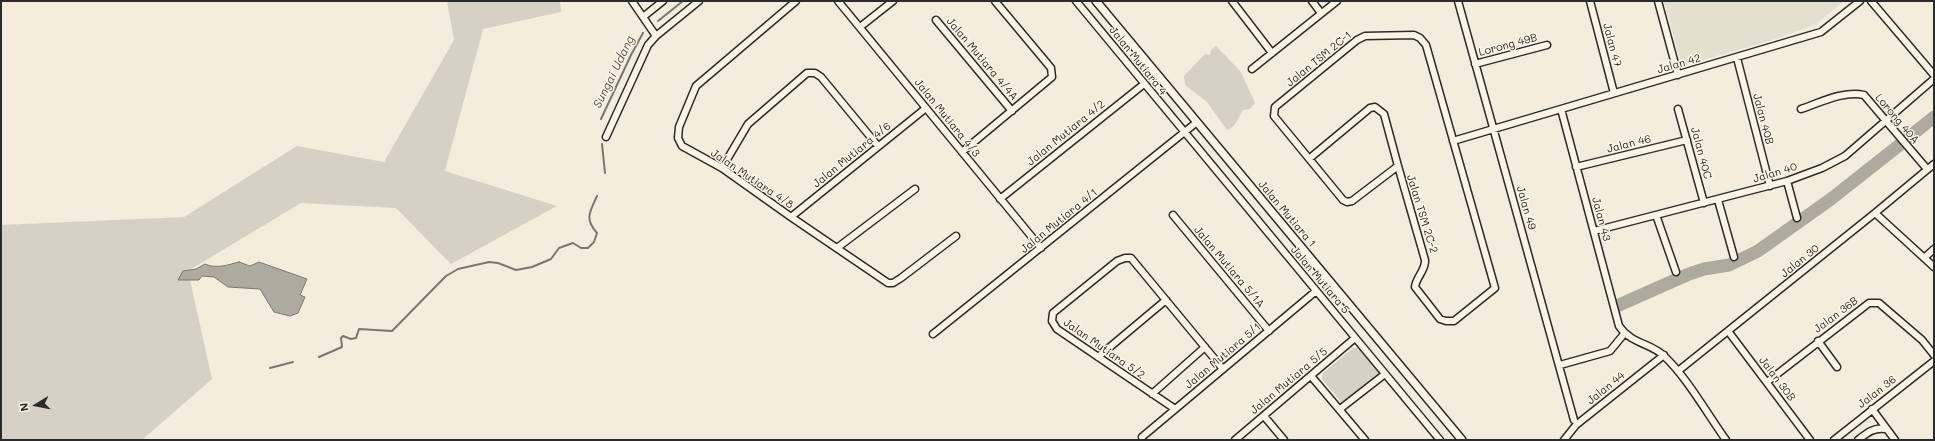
<!DOCTYPE html>
<style>
body{margin:0}
#map{position:relative;width:1935px;height:441px;overflow:hidden;background:#f4edde;font-family:Mali,sans-serif}
canvas{display:block}
.frame{position:absolute;inset:0;border:2px solid #2b2b2b;pointer-events:none}
.north{position:absolute;left:16px;top:385px;width:40px;height:40px;-webkit-text-stroke:3px #fcf5e5;paint-order:stroke;rotate:260deg;font-size:11px;font-weight:700;line-height:16px;text-align:center;color:#2b2b2b}
.north::after{content:'';display:block;margin:auto;width:14px;height:18px;background:#2b2b2b;clip-path:polygon(50% 0,100% 100%,50% 72%,0 100%)}
</style>
<div id="map">
<canvas width="1935" height="441"></canvas>
<div class="frame"></div>
<div class="north">N</div>
</div>
<script>
const g = document.querySelector('canvas').getContext('2d');
g.lineJoin = 'round';
function fillPath(path, color) { g.fillStyle = color; g.fill(path, 'evenodd'); }
function trace(path, color, width, dash) { g.strokeStyle = color; g.lineWidth = width; g.lineCap = dash ? 'butt' : 'round'; g.setLineDash(dash || []); g.stroke(path); }
function write(font, color, halo, rows, align = 'center') {
  g.font = font + ' Mali,sans-serif'; g.lineWidth = 3; g.setLineDash([]); g.textBaseline = 'middle'; g.strokeStyle = halo; g.fillStyle = color; for (const [text, x, y, turn = 0] of rows) {
    g.save(); g.translate(x, y); g.rotate((+turn || 0) * Math.PI / 180); g.textAlign = isNaN(turn) ? turn : align; if (halo) g.strokeText(text, 0, 0); g.fillText(text, 0, 0); g.restore();
  }
}
const built = new Path2D(`
 M 1664,1 L 1844,1 L 1815,25 L 1769,41 L 1682,66 Z`);
const green = new Path2D(`
 M 447,1 L 560,1 L 561,12 L 483,29 L 445,171 L 557,206 L 451,264 L 396,208 L 301,203 L 188,271 L 212,379 L 142,440 L 1,440 L 1,225 L 184,217 L 297,146 L 384,162 L 454,40 Z
 M 1216,46 L 1241,72 L 1255,103 L 1250,109 L 1243,110 C 1238,117 1236,128 1227,130 L 1207,102 L 1185,85 L 1184,76 L 1205,54 L 1210,55 L 1211,50 Z
 M 1353,348 L 1360,348 L 1379,373 L 1343,404 L 1322,379 L 1323,373 Z`);
const water = new Path2D(`
 M 239,262 L 250,266 L 259,262 L 307,279 L 300,295 L 305,297 L 298,313 L 290,316 L 274,312 L 260,289 L 228,287 L 214,277 L 202,276 L 199,280 L 178,280 L 183,271 L 196,269 L 205,264 C 216,269 228,265 239,262 Z`);
const stream = new Path2D(`
 M 658,21 L 683,1
 M 601,119 L 631,55 L 643,33
 M 602,144 L 605,173
 M 319,357 L 342,347 L 341,338 L 343,336 L 351,339 L 356,338 L 359,329 L 392,331 L 446,276 L 458,269 L 489,262 L 498,263 L 516,270 L 532,267 L 551,259 L 559,248 L 573,243 L 581,248 L 588,248 L 594,242 L 597,233 C 584,218 590,212 597,196
 M 270,368 L 293,362`);
const river = new Path2D(`
 M 1904,141 L 1934,117
 M 1619,305 L 1689,274 L 1704,269 L 1729,265 L 1758,251 L 1831,199 L 1902,143`);
const minor = new Path2D(`
 M 632,1 L 656,36
 M 796,1 L 696,86 L 679,127 L 678,138 L 682,146 L 722,168 L 791,217 L 888,283 L 893,283 L 901,278 L 956,236
 M 838,1 L 1041,248
 M 1076,1 L 1440,440
 M 1232,1 L 1272,53
 M 1312,1 L 1321,13
 M 1458,1 L 1574,420
 M 1590,1 L 1614,93
 M 1658,1 L 1678,75
 M 1871,1 L 1934,75
 M 643,17 L 663,1
 M 936,20 L 1012,111
 M 860,27 L 893,1
 M 1737,58 L 1770,186
 M 1475,64 L 1547,45
 M 1252,69 L 1337,1
 M 1561,109 L 1619,326 C 1631,344 1651,343 1664,356 C 1686,376 1708,415 1726,440
 M 1678,109 L 1704,203
 M 1801,109 C 1819,103 1845,90 1864,95 L 1927,169
 M 606,137 L 648,45 L 656,36 L 699,1
 M 1453,141 L 1821,32 L 1860,1
 M 962,152 L 1052,77 L 1051,68 L 995,1
 M 1310,158 L 1370,108 L 1375,107 L 1384,114 L 1398,166 L 1425,260 C 1426,270 1416,277 1415,287 L 1440,319 L 1446,321 L 1454,321 L 1495,288 L 1426,45 L 1420,38 L 1414,35 L 1365,36 L 1357,40 L 1275,107 L 1274,116 L 1343,200 L 1347,202 L 1352,201 L 1398,166
 M 1576,167 L 1687,140
 M 722,168 L 748,124 L 807,73 L 815,73 L 821,77 L 878,146
 M 1787,181 L 1797,218
 M 1000,199 L 1144,84
 M 1718,200 L 1734,257
 M 1875,213 L 1934,267
 M 1173,215 L 1269,331
 M 1656,215 L 1676,272
 M 791,217 L 926,108
 M 1594,231 L 1787,181 L 1822,168 L 1845,156 L 1934,79
 M 837,248 L 915,189
 M 1924,258 L 1934,249
 M 1728,331 L 1810,440
 M 933,334 L 1197,122
 M 1818,341 L 1837,367
 M 1098,357 L 1166,300
 M 1560,365 L 1610,351 L 1624,334
 M 1678,371 L 1875,213 L 1934,164
 M 1311,376 L 1365,440
 M 1767,382 L 1869,303 L 1879,303 L 1922,340 L 1934,355
 M 1152,394 L 1205,347
 M 1175,409 L 1057,329 L 1052,321 L 1053,313 L 1117,261 L 1125,258 L 1131,258 L 1223,369
 M 1340,409 L 1385,374
 M 1872,409 L 1895,440
 M 1264,416 L 1284,440
 M 1142,437 L 1316,291
 M 1235,440 L 1355,338
 M 1564,440 L 1576,425 L 1664,355
 M 1834,440 L 1934,361
 M 1858,440 C 1867,433 1874,427 1886,429`);
const tertiary = new Path2D(`
 M 1096,1 L 1462,440`);
const streetNames = [
 ["Lorong 49B",1508,45,-15],
 ["Jalan 47",1612,45,75],
 ["Jalan Mutiara 4/4A",982,59,50],
 ["Jalan TSM 2C-1",1319,59,-39],
 ["Jalan Mutiara 4",1138,61,51],
 ["Jalan 42",1679,64,-16],
 ["Jalan Mutiara 4/3",947,118,51],
 ["Jalan 40B",1763,119,75],
 ["Lorong 40A",1897,119,50],
 ["Jalan Mutiara 4/2",1066,133,-39],
 ["Jalan 46",1629,144,-14],
 ["Jalan 40C",1701,153,75],
 ["Jalan Mutiara 4/6",852,155,-39],
 ["Jalan 40",1775,173,-17],
 ["Jalan Mutiara 4/8",752,179,34],
 ["Jalan 49",1526,208,74],
 ["Jalan Mutiara 1",1287,214,50],
 ["Jalan TSM 2C-2",1422,214,73],
 ["Jalan 43",1601,219,75],
 ["Jalan Mutiara 4/1",1059,221,-39],
 ["Jalan 30",1800,261,-39],
 ["Jalan Mutiara 5/1A",1229,267,50],
 ["Jalan Mutiara 5",1320,280,50],
 ["Jalan 36B",1836,315,-37],
 ["Jalan Mutiara 5/2",1104,349,35],
 ["Jalan Mutiara 5/1",1223,356,-40],
 ["Jalan 30B",1777,379,53],
 ["Jalan Mutiara 5/5",1289,381,-40],
 ["Jalan 44",1606,388,-39],
 ["Jalan 36",1877,392,-38]
];
const waterNames = [
 ["Sungai Udang",614,72,-64]
];
fillPath(built, '#e5dfd0');
fillPath(green, '#d6d1c4');
fillPath(water, '#afaaa0');
trace(water, '#7a7771', 1);
trace(stream, '#7a7771', 2);
trace(river, '#afaaa0', 13);
trace(minor, '#2b2b2b', 9);
trace(tertiary, '#2b2b2b', 10);
trace(minor, '#fcf5e5', 6);
trace(tertiary, '#fcf5e5', 7);
write('11px', '#2b2b2b', '#fcf5e5', streetNames);
write('italic 12px', '#595754', '#fcf5e5', waterNames);
</script>
